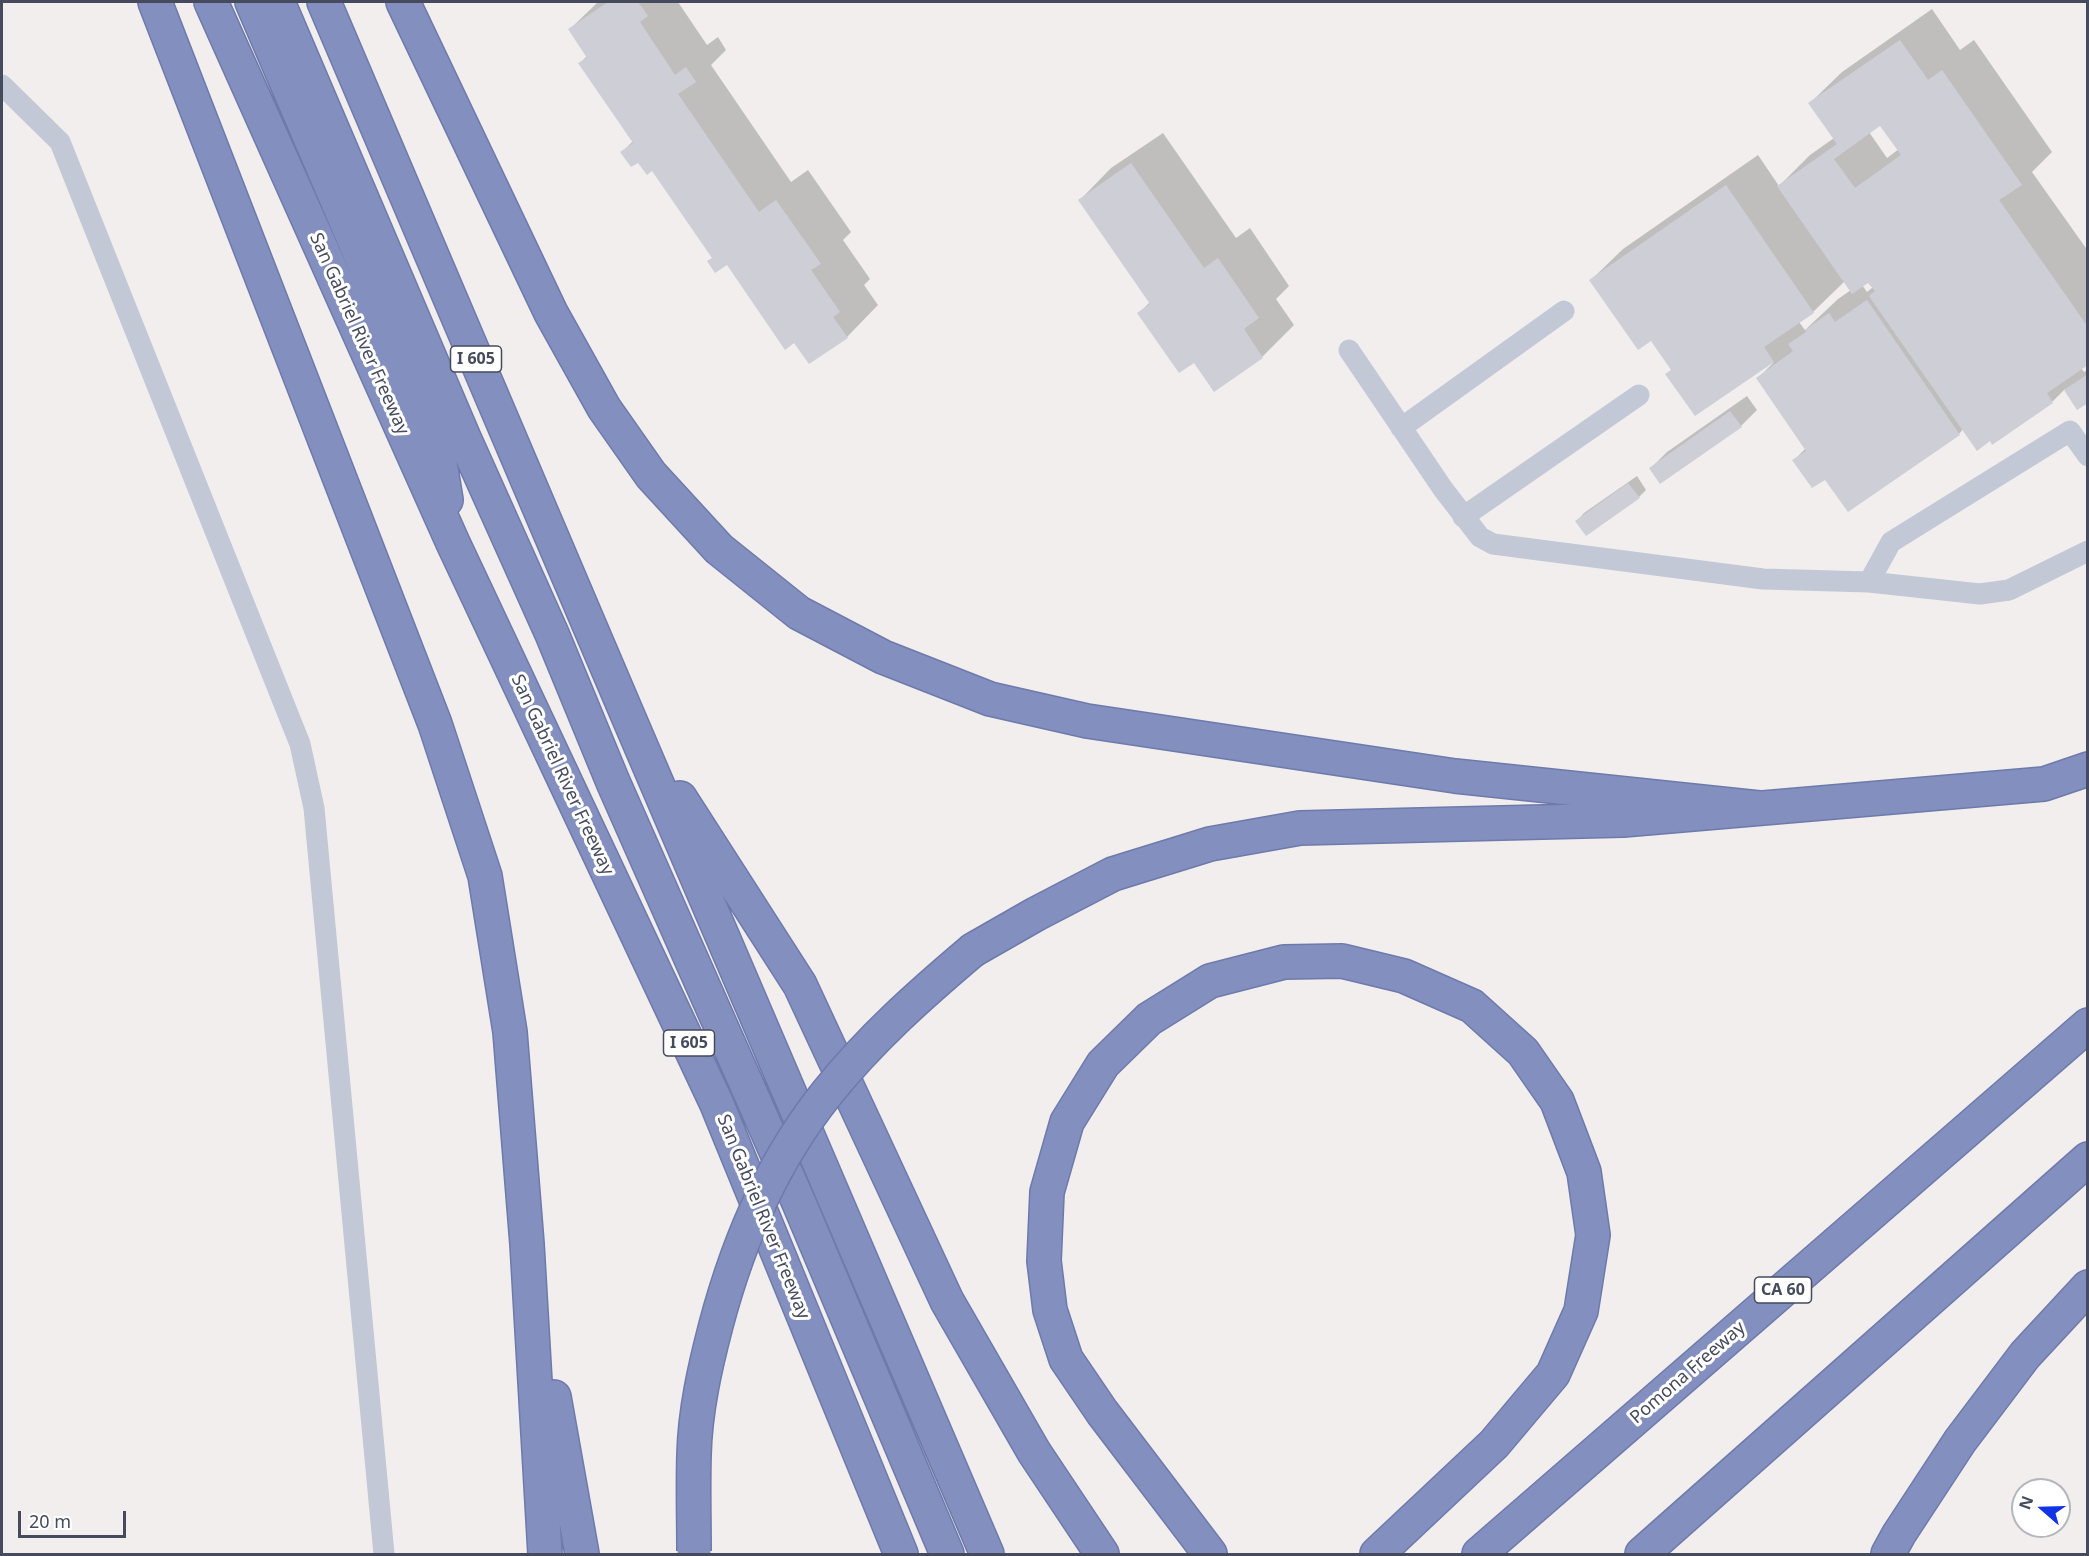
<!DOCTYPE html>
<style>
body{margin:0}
#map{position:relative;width:2089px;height:1556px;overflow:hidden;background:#f1eeed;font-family:"Noto Sans",sans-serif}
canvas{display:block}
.frame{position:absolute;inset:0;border:3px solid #454b5c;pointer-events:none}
.north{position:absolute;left:2011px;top:1478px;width:60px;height:60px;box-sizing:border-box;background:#fff;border:2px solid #b5b7be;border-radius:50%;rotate:290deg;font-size:16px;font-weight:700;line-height:24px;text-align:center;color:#454b5c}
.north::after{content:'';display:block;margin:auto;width:21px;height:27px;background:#1033e8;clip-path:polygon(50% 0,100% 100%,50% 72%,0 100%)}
.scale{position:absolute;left:18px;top:1511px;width:108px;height:27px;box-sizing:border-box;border:3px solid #454b5c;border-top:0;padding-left:8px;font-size:18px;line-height:21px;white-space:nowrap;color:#454b5c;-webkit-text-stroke:4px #fff;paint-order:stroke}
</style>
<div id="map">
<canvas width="2089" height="1556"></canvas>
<div class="frame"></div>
<div class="north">N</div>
<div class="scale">20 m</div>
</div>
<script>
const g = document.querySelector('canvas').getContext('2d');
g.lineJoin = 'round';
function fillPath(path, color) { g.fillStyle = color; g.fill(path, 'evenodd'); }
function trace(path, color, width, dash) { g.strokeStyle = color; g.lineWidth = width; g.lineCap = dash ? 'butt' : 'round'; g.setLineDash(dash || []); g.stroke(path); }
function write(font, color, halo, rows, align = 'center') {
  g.font = font + ' "Noto Sans",sans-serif'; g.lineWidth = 6; g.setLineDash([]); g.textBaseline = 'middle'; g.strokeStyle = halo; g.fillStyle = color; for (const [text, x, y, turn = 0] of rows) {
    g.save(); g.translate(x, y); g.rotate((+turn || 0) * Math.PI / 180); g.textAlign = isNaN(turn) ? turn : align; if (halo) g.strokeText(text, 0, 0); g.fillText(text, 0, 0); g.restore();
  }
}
const shadow = new Path2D(`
 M 598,2 L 678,2 L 707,45 L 718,37 L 726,50 L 711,65 L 791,182 L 808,170 L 851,232 L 843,240 L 870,279 L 864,285 L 878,305 L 847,337 L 795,341 L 727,263 L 713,257 L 653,169 L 622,152 L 633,141 L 580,63 L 587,56 L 570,29 Z
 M 1932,9 L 1960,50 L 1974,40 L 2052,152 L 2032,172 L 2088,251 L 2088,363 L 2081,368 L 2084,372 L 2088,370 L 2088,401 L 2078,408 L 2065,389 L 2052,402 L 1990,439 L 1963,429 L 1959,434 L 1826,477 L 1794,460 L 1806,448 L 1758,378 L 1773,363 L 1772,362 L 1672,369 L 1652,339 L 1591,280 L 1623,249 L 1758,155 L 1779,186 L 1810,155 L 1834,138 L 1810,103 L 1842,72 ZM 1881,124 L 1899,149 L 1887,158 L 1869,132 ZM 1845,281 L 1851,290 L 1838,299 L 1805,330 L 1799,322 L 1813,312 ZM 1869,281 L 1873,287 L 1867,292 L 1862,285 Z
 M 1163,133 L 1236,238 L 1250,228 L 1289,286 L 1276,299 L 1294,325 L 1262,357 L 1214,390 L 1194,361 L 1139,313 L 1150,302 L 1080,200 L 1111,168 Z
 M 1747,396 L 1757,410 L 1741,426 L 1651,468 L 1667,452 Z
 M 1637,476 L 1646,490 L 1639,497 L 1577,521 L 1584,513 Z`);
const building = new Path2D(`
 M 608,2 L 638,2 L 648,16 L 640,22 L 675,75 L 686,67 L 696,82 L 678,94 L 759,212 L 776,200 L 821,264 L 811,270 L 840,312 L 833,317 L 848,338 L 809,364 L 794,343 L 785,350 L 727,265 L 715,273 L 707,261 L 712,258 L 652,171 L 647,175 L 638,163 L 631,167 L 620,152 L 633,143 L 578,63 L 587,58 L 568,29 Z
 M 1900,40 L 1928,80 L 1942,70 L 2022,185 L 1999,200 L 2088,327 L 2088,365 L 2047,393 L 2053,403 L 1992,445 L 1990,441 L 1977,451 L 1869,296 L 1875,291 L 1868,283 L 1852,294 L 1777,186 L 1837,144 L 1808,103 ZM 1880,126 L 1901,155 L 1855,188 L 1834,159 Z
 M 1131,163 L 1204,268 L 1218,258 L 1259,318 L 1244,329 L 1263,358 L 1214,392 L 1194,363 L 1179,373 L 1137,313 L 1150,304 L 1078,200 Z
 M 1726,185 L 1814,313 L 1764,347 L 1774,362 L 1695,416 L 1665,374 L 1671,370 L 1651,341 L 1638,350 L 1589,280 Z
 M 1867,300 L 1960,435 L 1848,512 L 1825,480 L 1812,488 L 1792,460 L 1806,451 L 1756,378 L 1793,351 L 1788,344 L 1806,332 L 1805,330 L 1829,313 L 1835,322 Z
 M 2088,374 L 2088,403 L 2077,410 L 2064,390 Z
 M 1730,411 L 1742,427 L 1660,484 L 1649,468 Z
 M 1628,483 L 1640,498 L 1586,536 L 1575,521 Z`);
const service = new Path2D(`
 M 2,85 L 60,142 L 300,744 L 314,808 L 384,1554
 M 1349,350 L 1443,489 L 1480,537 L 1493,544 L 1763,579 L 1869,582 L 1980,594 L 2009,590 L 2088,551
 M 1401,428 L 1564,311
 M 1463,517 L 1639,395
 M 1869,582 L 1891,542 L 2070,431 L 2088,456`);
const motorway = new Path2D(`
 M 155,2 L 435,724 L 485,876 L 510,1032 L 527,1244 L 545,1554
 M 211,2 L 453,543 L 716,1102 L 901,1554
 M 252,2 L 434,426 L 446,500
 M 278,2 L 464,438 L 552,634 L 613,782 L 799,1203 L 947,1554
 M 324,2 L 628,716 L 987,1554
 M 403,2 L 551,313 L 604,408 L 651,475 L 719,549 L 799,613 L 883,657 L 990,699 L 1087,721 L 1455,776 L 1759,808
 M 680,798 L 800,985 L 947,1301 L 1034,1452 L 1102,1554
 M 973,950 L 1036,914 L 1113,874 L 1210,844 L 1300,828 L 1623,820 L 2044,784 L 2088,769
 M 554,1397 L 582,1554
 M 1210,1554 L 1102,1412 L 1066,1359 L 1050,1310 L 1044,1261 L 1047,1192 L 1067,1122 L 1103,1064 L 1149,1019 L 1210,981 L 1284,962 L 1342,961 L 1404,976 L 1472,1006 L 1523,1052 L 1557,1101 L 1584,1172 L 1593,1235 L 1581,1311 L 1553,1374 L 1494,1444 L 1377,1554
 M 1479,1554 L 2088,1025
 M 1642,1554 L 2088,1159
 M 1888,1554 L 1899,1534 L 1960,1441 L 2025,1355 L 2088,1287`);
const motorwayBridge = new Path2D(`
 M 694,1551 C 694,1519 693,1487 694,1455 C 695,1411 705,1367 716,1325 C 738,1242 773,1160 827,1093 C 870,1039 921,994 973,950`);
const shields = [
 [476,359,51],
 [689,1043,51],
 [1783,1290,57]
];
const shieldNames = [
 ["I 605",476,359],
 ["I 605",689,1043],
 ["CA 60",1783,1290]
];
const streetNames = [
 ["San Gabriel River Freeway",359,334,66],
 ["San Gabriel River Freeway",562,775,65],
 ["San Gabriel River Freeway",763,1217,68],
 ["Pomona Freeway",1688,1373,-41]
];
fillPath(shadow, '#0003');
fillPath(building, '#cdced6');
trace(motorway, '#6e7aab', 36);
trace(service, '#c3c8d6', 21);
trace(motorway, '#838fbf', 33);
trace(motorwayBridge, '#6e7aab', 36, []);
trace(motorwayBridge, '#838fbf', 33);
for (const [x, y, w] of shields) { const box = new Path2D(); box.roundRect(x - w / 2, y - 13, w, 26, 4.5); g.fillStyle = '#fff'; g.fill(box); trace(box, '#454b5c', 1.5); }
write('bold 16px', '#454b5c', null, shieldNames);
write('18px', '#454b5c', '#fff', streetNames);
</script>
